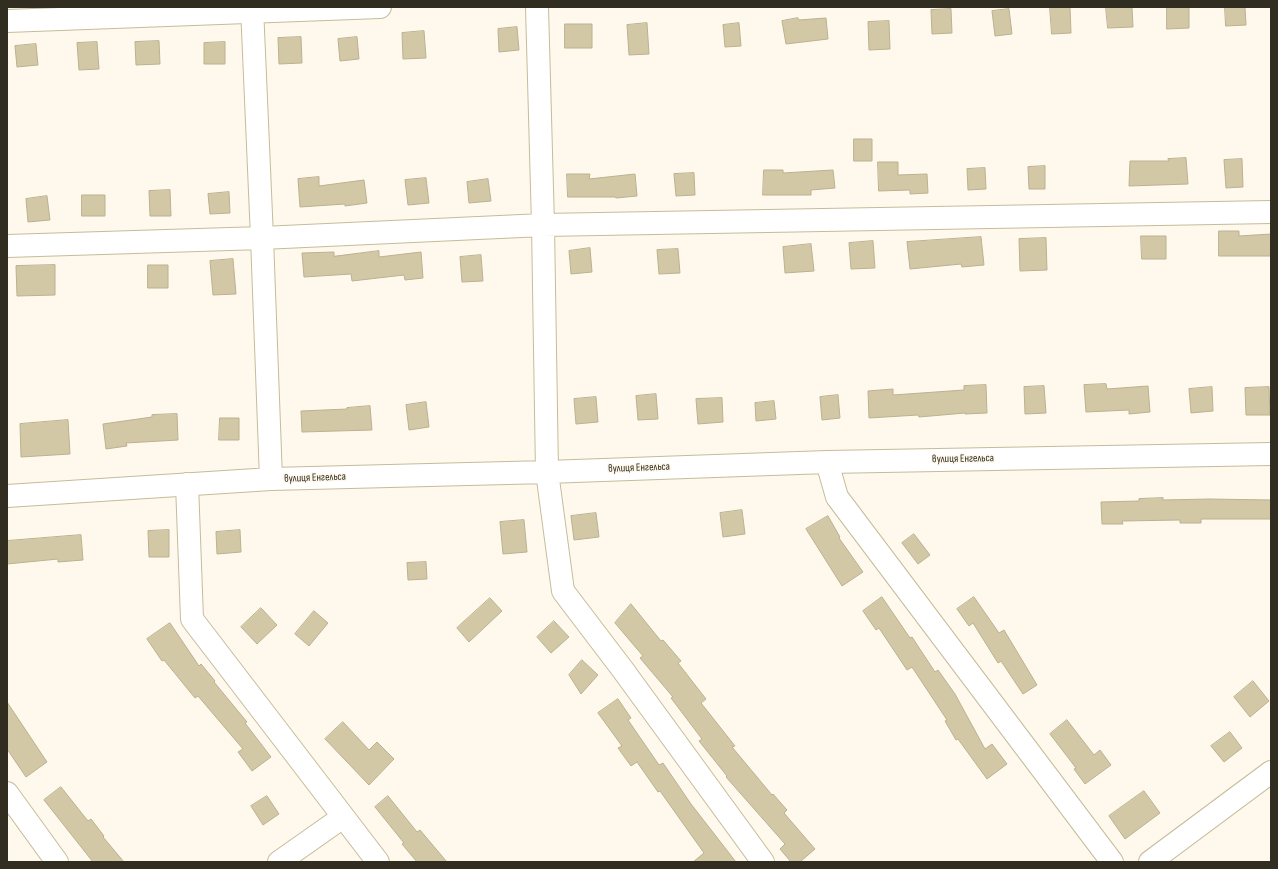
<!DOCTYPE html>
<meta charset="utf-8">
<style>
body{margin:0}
#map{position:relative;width:1278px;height:869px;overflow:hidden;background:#fef9ec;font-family:"Sofia Sans Condensed",sans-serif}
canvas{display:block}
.frame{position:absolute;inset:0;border:8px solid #312d20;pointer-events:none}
</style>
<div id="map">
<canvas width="1278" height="869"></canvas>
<div class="frame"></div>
</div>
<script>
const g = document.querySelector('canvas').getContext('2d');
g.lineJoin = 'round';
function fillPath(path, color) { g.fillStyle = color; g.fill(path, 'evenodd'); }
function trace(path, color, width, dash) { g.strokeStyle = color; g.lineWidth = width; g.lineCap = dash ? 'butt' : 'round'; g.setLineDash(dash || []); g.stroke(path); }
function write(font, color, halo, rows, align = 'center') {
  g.font = font + ' "Sofia Sans Condensed",sans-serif'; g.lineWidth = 3; g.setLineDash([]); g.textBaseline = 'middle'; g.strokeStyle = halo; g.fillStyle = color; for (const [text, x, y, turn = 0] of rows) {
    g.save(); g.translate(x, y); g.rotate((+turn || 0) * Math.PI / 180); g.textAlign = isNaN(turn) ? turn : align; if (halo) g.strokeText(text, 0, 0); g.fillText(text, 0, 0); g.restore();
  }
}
const building = new Path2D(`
 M 1050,7 L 1070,7 L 1071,33 L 1052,34 Z
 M 1106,7 L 1132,7 L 1133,27 L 1108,28 Z
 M 1167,7 L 1189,7 L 1189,28 L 1167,29 Z
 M 1225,7 L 1245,7 L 1246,25 L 1226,26 Z
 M 951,9 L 952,33 L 932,34 L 931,10 Z
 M 1009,9 L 1012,34 L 995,36 L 992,11 Z
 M 798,18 L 799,20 L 826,18 L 828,39 L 786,44 L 782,21 Z
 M 889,21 L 890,49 L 869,50 L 868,22 Z
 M 647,23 L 649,54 L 629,55 L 627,25 Z
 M 739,23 L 741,46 L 725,47 L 723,25 Z
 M 565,24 L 592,24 L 592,48 L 565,48 Z
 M 517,27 L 519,50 L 499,52 L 498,29 Z
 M 424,31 L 426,58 L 403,59 L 402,33 Z
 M 301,37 L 302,63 L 279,64 L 278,38 Z
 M 357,37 L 359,59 L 340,61 L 338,39 Z
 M 159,41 L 160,64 L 136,65 L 135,42 Z
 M 97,42 L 99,69 L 79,70 L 77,43 Z
 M 225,42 L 225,64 L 204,64 L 204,43 Z
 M 36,44 L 38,65 L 17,67 L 15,46 Z
 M 854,139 L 872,139 L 872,161 L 854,161 Z
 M 1186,158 L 1188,184 L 1129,186 L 1130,161 L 1169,161 L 1168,159 Z
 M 1242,159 L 1243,187 L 1226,188 L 1224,160 Z
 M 878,162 L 898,162 L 898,175 L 927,174 L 928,193 L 910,194 L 910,190 L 879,191 Z
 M 1045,166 L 1045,189 L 1029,189 L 1028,167 Z
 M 985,168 L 986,189 L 968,190 L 967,169 Z
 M 764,170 L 783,170 L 783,173 L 833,170 L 835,188 L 811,190 L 811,195 L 763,195 Z
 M 694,173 L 695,195 L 676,196 L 674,174 Z
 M 567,174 L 590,174 L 589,179 L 635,174 L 637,196 L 616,198 L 615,197 L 568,197 Z
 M 319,177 L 319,186 L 364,180 L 367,203 L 345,206 L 345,204 L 300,207 L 298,179 Z
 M 426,178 L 429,203 L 408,205 L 405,180 Z
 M 488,179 L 491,201 L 469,203 L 467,182 Z
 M 170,190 L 171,216 L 150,216 L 149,191 Z
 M 229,192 L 230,213 L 210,214 L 208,194 Z
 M 82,195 L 105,195 L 105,216 L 82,216 Z
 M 47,196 L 50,220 L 28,222 L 26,199 Z
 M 1219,231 L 1239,231 L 1239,236 L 1271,234 L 1271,256 L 1219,256 Z
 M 1141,236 L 1166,236 L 1166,259 L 1142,259 Z
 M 981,237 L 984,265 L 962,267 L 961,264 L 910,269 L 907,242 Z
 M 1046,238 L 1047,270 L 1020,271 L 1019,239 Z
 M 873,241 L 875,268 L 851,269 L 849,243 Z
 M 811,244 L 814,271 L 785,273 L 783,247 Z
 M 590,248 L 592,272 L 571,274 L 569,251 Z
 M 678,249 L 680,273 L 659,274 L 657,250 Z
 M 379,251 L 379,257 L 421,252 L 423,278 L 405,280 L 404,275 L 352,281 L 351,274 L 304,277 L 302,253 L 334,252 L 334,256 Z
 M 481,255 L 483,281 L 462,282 L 460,257 Z
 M 233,259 L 236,294 L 213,295 L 210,261 Z
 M 55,265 L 55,295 L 17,296 L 16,266 Z
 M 148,265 L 168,265 L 168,288 L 148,288 Z
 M 1106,384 L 1107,389 L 1148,386 L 1150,412 L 1129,414 L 1129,410 L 1086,412 L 1084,385 Z
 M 986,385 L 987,413 L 965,414 L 965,413 L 919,417 L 918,415 L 869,418 L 868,391 L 893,389 L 893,395 L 964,390 L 964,386 Z
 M 1044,386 L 1046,413 L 1025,414 L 1024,387 Z
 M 1212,387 L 1213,411 L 1191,413 L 1189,389 Z
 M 1269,387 L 1270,415 L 1246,415 L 1245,388 Z
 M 656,394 L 658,419 L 638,420 L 636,396 Z
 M 838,395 L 840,418 L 822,420 L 820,397 Z
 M 596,397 L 598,422 L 576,424 L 574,399 Z
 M 722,398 L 723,422 L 698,424 L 696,399 Z
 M 774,401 L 776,419 L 756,421 L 755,403 Z
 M 426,402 L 429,427 L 409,430 L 406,405 Z
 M 370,406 L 372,430 L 302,432 L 301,411 L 347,409 L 347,408 Z
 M 177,414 L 178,440 L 126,443 L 127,446 L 106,449 L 103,424 L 152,417 L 152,415 Z
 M 220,418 L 239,418 L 239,440 L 219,440 Z
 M 68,420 L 70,454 L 21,457 L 20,424 Z
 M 1163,498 L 1163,500 L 1209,499 L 1271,500 L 1271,519 L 1201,519 L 1201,523 L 1180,523 L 1180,520 L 1122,521 L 1123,524 L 1102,524 L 1101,502 L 1139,501 L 1139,499 Z
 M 742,510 L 745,534 L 723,537 L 720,513 Z
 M 596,513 L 599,537 L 574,540 L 571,516 Z
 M 828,516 L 840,537 L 839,538 L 863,572 L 842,586 L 806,529 Z
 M 524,520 L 527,552 L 503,554 L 500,522 Z
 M 169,530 L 169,557 L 149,557 L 148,531 Z
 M 240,530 L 241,552 L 217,554 L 216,532 Z
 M 914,534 L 930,555 L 918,564 L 902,543 Z
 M 81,535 L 83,560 L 58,562 L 58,559 L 7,564 L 7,541 Z
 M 426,562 L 427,579 L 408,580 L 407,563 Z
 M 882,597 L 910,638 L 912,637 L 935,672 L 938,670 L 955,694 L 985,749 L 992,744 L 1007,764 L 987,779 L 958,739 L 956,740 L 945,721 L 947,720 L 912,667 L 907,670 L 879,628 L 876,630 L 863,611 Z
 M 974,597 L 999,633 L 1004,630 L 1037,685 L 1023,694 L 1001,661 L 998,663 L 973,623 L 969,626 L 957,609 Z
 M 490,598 L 502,611 L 469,642 L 457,628 Z
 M 631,604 L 661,641 L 663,640 L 681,661 L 678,663 L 706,699 L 701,703 L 735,746 L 732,747 L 772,795 L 773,794 L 787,810 L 784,813 L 815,849 L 800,862 L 791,862 L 780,849 L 785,844 L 726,777 L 727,776 L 699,741 L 702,739 L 671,698 L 673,697 L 640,658 L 643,656 L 615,623 Z
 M 261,608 L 277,625 L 257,644 L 241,627 Z
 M 314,611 L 328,623 L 309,646 L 295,634 Z
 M 554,621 L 569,637 L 551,653 L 537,637 Z
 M 170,623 L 199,666 L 201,664 L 215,681 L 214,682 L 247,722 L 245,723 L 271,757 L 252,771 L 238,752 L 243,749 L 198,696 L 195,698 L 164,660 L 162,661 L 147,639 Z
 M 582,660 L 598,675 L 581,694 L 569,675 Z
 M 1253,681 L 1269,701 L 1250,717 L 1234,697 Z
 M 618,699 L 631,718 L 628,720 L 659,765 L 663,763 L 691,804 L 736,862 L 693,862 L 704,853 L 660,791 L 658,792 L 637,762 L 631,766 L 618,748 L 622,746 L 598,713 Z
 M 7,702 L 47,762 L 26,777 L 7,749 Z
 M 1067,720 L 1094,755 L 1100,750 L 1111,765 L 1085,784 L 1074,769 L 1076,768 L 1050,734 Z
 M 343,722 L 369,750 L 377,742 L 394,759 L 369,785 L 325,739 Z
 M 1230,732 L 1242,748 L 1224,762 L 1211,746 Z
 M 61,787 L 88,821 L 91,819 L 104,836 L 103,837 L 124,862 L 93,862 L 44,800 Z
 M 1144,791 L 1160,813 L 1125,839 L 1109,816 Z
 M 267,796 L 279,814 L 263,825 L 251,806 Z
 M 388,796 L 417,832 L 420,830 L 447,862 L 417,862 L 402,844 L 404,843 L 375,807 Z`);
const minor = new Path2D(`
 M 252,7 L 262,238 L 271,479
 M 537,7 L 543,225 L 547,472 L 563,591 L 623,670 L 763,862
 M 7,21 L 380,7
 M 7,246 L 262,238 L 543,225 L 1271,212
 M 827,462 L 837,497 L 1112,862
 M 187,484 L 192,619 L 378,862
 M 7,496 L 271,479 L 547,472 L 827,462 L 1271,454
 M 7,793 L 57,862
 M 279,862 L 343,817
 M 1150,862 L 1271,772`);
const streetNames = [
 ["вулиця Енгельса",963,459,-1],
 ["вулиця Енгельса",639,468,-2],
 ["вулиця Енгельса",315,478,-2]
];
fillPath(building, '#d3c8a6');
trace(building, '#bcb090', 1);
trace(minor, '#c6bb9a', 24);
trace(minor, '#fff', 22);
write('11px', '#312d20', '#fef9ec', streetNames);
</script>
